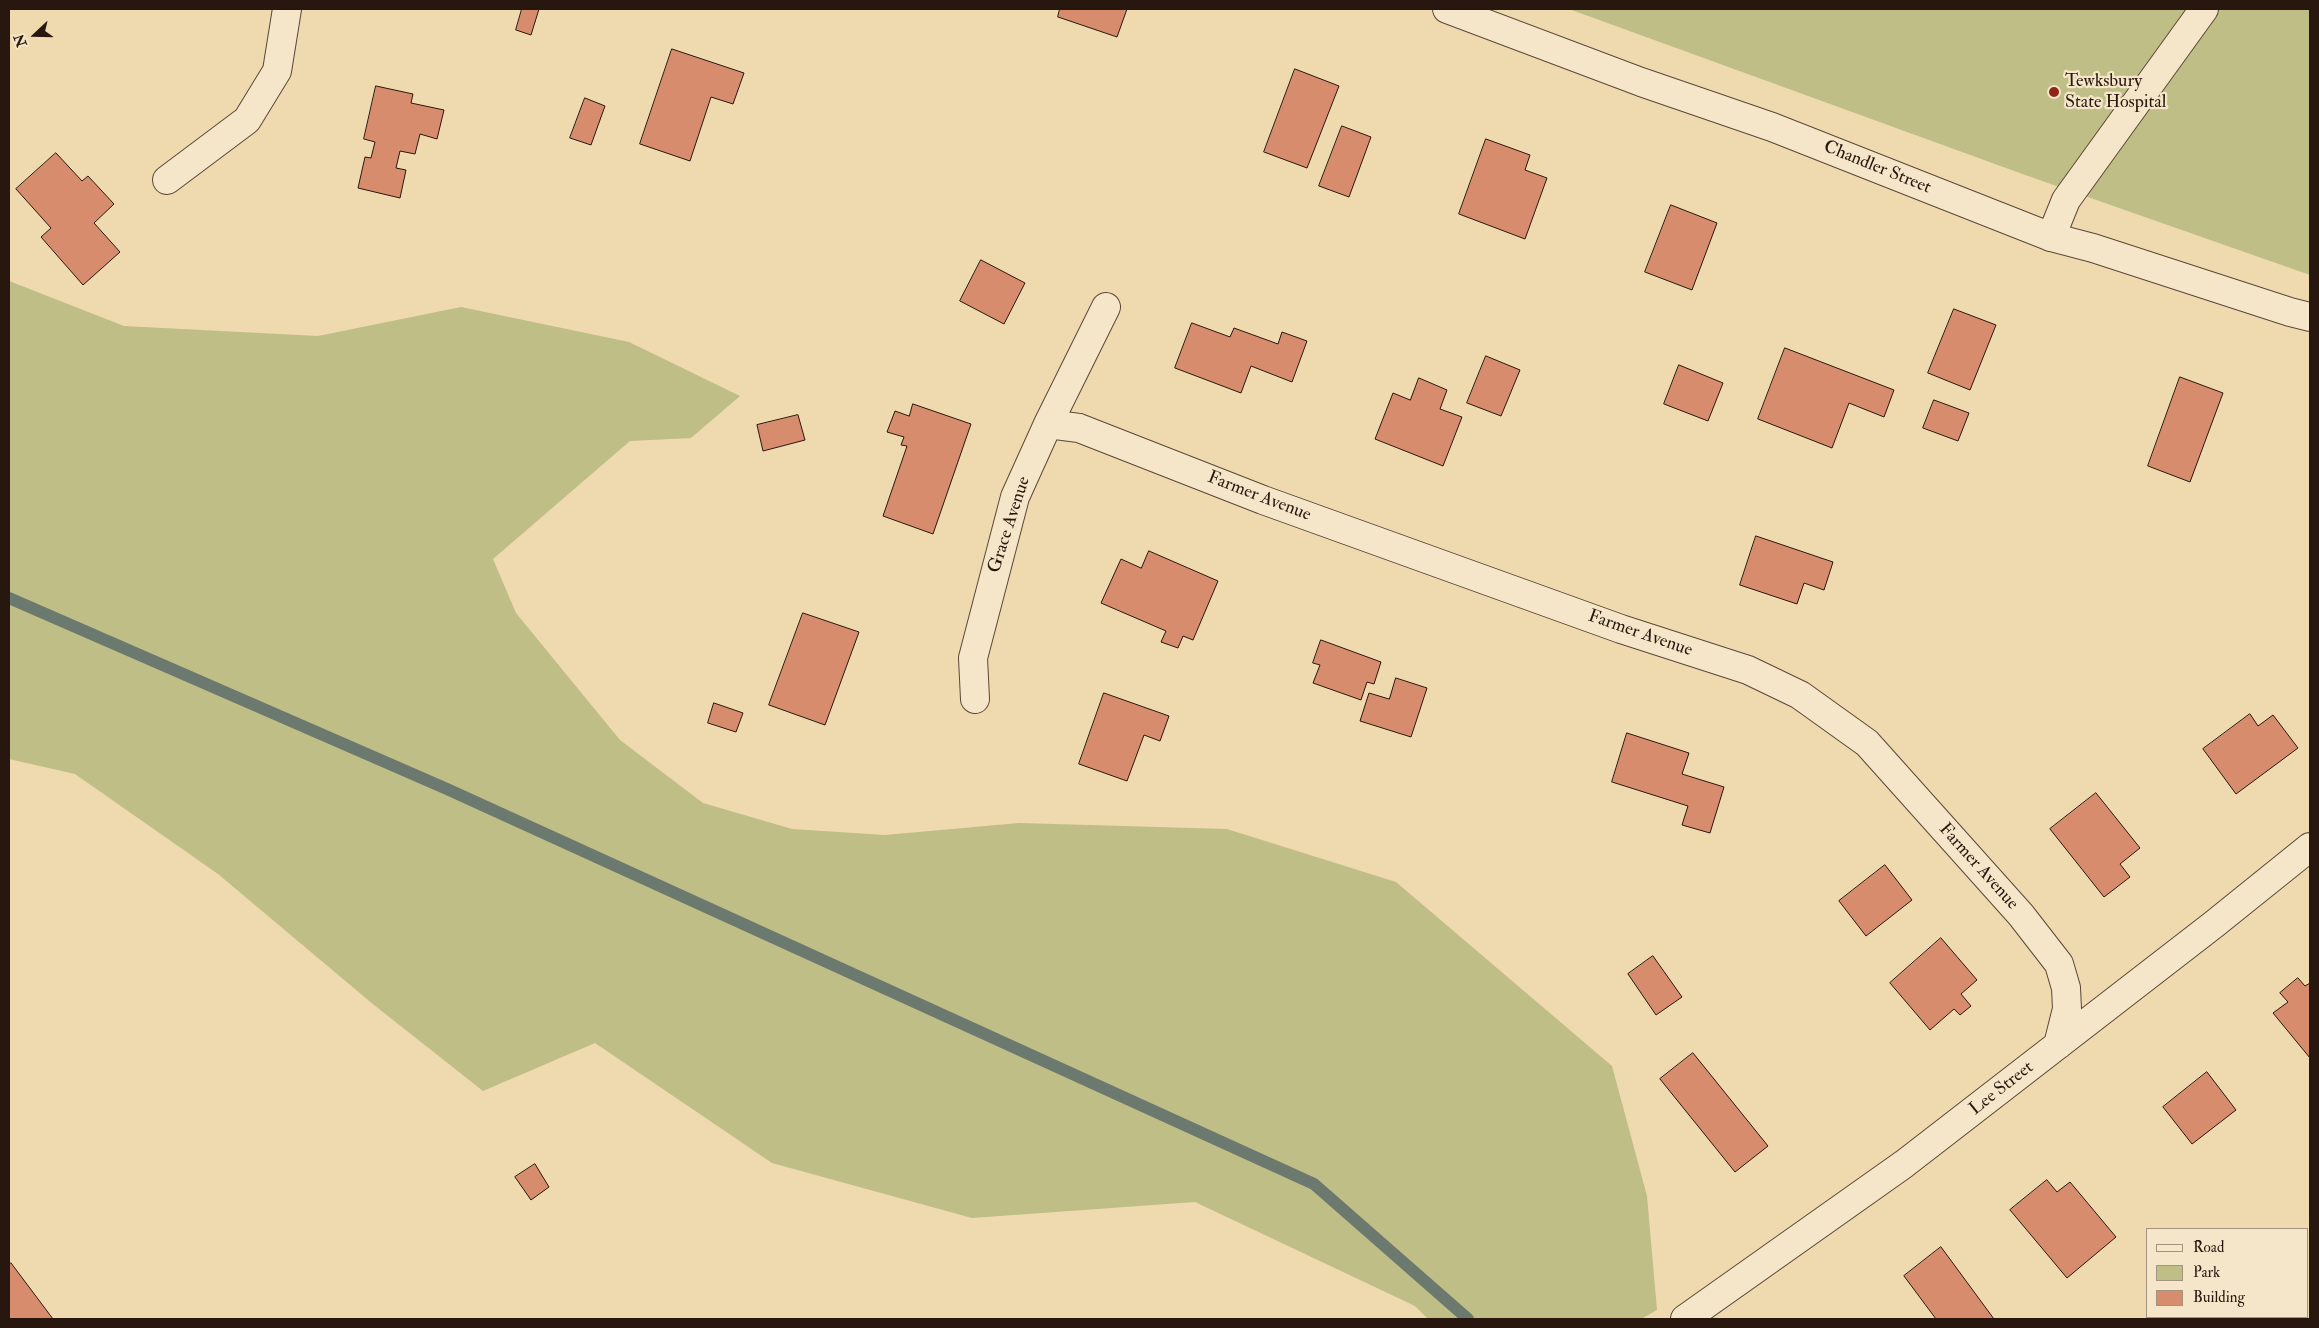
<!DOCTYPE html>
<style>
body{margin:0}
#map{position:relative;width:2319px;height:1328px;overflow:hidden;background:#efd9ae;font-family:"IM FELL Double Pica",serif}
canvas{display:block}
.frame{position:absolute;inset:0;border:10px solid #28170e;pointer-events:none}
.legend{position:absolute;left:2146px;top:1228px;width:162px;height:90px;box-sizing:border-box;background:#f5e6ca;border:1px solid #a3937f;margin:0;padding:6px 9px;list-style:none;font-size:15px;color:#28170e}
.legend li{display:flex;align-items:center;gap:10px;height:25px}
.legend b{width:25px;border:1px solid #a3937f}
.north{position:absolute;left:10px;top:10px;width:50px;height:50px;-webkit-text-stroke:4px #f5e6ca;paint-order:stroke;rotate:249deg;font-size:14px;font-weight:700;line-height:20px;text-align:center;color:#28170e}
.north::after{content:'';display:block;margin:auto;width:18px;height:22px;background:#28170e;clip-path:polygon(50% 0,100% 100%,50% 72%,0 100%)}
</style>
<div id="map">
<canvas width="2319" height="1328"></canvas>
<div class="frame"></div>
<ul class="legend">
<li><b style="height:6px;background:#f5e6ca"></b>Road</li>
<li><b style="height:14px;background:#bfbe86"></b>Park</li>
<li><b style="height:14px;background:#d88c6e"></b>Building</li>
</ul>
<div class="north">N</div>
</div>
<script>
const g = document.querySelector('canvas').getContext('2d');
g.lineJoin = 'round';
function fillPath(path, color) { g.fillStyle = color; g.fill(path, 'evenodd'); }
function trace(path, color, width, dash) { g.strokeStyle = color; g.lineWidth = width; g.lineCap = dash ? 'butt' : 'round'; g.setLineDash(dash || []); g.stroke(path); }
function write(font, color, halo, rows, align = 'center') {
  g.font = font + ' "IM FELL Double Pica",serif'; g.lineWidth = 4.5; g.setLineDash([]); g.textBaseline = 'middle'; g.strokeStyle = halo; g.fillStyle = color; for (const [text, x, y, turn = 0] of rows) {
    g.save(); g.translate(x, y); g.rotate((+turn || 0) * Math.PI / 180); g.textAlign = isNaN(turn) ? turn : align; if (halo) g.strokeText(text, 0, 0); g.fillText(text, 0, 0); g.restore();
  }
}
const green = new Path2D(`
 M 1569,9 L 2310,9 L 2310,275 L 2028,176 Z
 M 9,281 L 124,326 L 318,336 L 461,307 L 629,342 L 740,396 L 691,438 L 630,441 L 493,559 L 516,613 L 620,740 L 703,803 L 792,829 L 885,835 L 1019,823 L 1227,829 L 1396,882 L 1612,1066 L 1647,1196 L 1657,1310 L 1641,1319 L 1428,1319 L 1415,1306 L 1195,1202 L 972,1218 L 772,1163 L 595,1043 L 483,1091 L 374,1005 L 218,874 L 75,774 L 9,759 Z`);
const stream = new Path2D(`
 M 9,598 L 447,789 L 1314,1184 L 1468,1319`);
const building = new Path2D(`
 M 522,9 L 539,9 L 531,35 L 516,30 Z
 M 1060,9 L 1127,9 L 1117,37 L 1058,17 Z
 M 672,49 L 744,73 L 733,104 L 711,97 L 690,161 L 640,144 Z
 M 1295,69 L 1339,86 L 1307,168 L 1264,152 Z
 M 376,86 L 413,94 L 411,103 L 444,110 L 437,139 L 420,134 L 415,154 L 400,151 L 396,168 L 406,170 L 400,198 L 358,188 L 365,157 L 371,158 L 375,142 L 364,139 Z
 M 585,98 L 605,106 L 591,145 L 570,138 Z
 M 1342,126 L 1371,137 L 1349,197 L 1319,186 Z
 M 1486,139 L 1530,155 L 1525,170 L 1547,178 L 1525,239 L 1459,214 Z
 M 56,153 L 82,181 L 88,176 L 114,204 L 94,223 L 120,252 L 83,285 L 41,237 L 51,228 L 16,189 Z
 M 1671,205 L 1717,223 L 1692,290 L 1645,272 Z
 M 981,260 L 1025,283 L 1004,324 L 960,301 Z
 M 1954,309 L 1996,325 L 1970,390 L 1928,373 Z
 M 1192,323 L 1230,337 L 1234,328 L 1278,344 L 1282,332 L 1307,341 L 1292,382 L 1251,366 L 1241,393 L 1175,368 Z
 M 1785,348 L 1894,390 L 1884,417 L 1849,403 L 1832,448 L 1758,419 Z
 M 1486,356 L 1520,370 L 1501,416 L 1467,403 Z
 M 1679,365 L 1723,383 L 1708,421 L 1664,404 Z
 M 2180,377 L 2223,393 L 2190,482 L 2148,466 Z
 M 1419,378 L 1447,390 L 1440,409 L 1462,417 L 1443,466 L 1375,439 L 1393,393 L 1410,400 Z
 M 1934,400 L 1969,413 L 1958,441 L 1923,428 Z
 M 913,404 L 971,424 L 933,534 L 883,516 L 907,446 L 901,445 L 904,437 L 887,432 L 895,411 L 909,416 Z
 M 798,415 L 805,440 L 763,451 L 757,425 Z
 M 1756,536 L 1833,562 L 1824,590 L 1804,583 L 1797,604 L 1740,585 Z
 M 1149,551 L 1218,581 L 1193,640 L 1183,636 L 1178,648 L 1161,642 L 1166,631 L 1101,603 L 1121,559 L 1141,568 Z
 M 803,613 L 859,632 L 825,725 L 769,705 Z
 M 1321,640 L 1381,662 L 1374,684 L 1367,682 L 1361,700 L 1313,683 L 1320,665 L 1313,663 Z
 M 1396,678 L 1427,688 L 1411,737 L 1360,721 L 1369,693 L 1389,699 Z
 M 1104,693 L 1169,716 L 1160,741 L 1144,735 L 1127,781 L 1079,764 Z
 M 714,703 L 743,713 L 736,732 L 708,723 Z
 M 2250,714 L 2258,726 L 2273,715 L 2298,748 L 2236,794 L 2203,749 Z
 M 1627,733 L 1689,753 L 1682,774 L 1724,787 L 1710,833 L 1682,825 L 1688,806 L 1612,782 Z
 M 2096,793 L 2140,848 L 2120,864 L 2130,877 L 2104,897 L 2050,829 Z
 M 1885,865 L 1912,900 L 1866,936 L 1839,901 Z
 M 1941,938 L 1977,980 L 1961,994 L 1971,1006 L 1960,1015 L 1954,1009 L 1930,1030 L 1890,983 Z
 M 1653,956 L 1682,997 L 1656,1015 L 1628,974 Z
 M 2298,978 L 2305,986 L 2310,983 L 2310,1058 L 2273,1013 L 2288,1002 L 2280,993 Z
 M 1693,1053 L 1768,1146 L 1735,1172 L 1660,1079 Z
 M 2207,1072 L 2236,1110 L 2192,1144 L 2163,1107 Z
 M 535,1164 L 549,1187 L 531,1200 L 515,1177 Z
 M 2047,1180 L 2057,1192 L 2070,1182 L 2116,1237 L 2067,1278 L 2010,1210 Z
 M 1941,1247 L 1994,1319 L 1936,1319 L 1904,1276 Z
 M 11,1263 L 53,1319 L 9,1319 L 9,1265 Z`);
const minor = new Path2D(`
 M 167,180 L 247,120 L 277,71 L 287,9
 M 2051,237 L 2066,200 L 2204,9
 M 1048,424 L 1079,428 L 1263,500 L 1621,629 L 1748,670 L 1800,695 L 1867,743 L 2021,915 L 2059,964 L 2066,988 L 2067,1009 L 2058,1045
 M 975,699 L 973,658 L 1015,497 L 1048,424 L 1106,307
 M 1685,1319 L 1904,1164 L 2213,925 L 2310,847`);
const tertiary = new Path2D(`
 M 1447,9 L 1641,82 L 1772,127 L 2051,237 L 2093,248 L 2290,312 L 2310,317`);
const markers = [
 [2054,92,6,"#8f2418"]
];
const poiNames = [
 ["Tewksbury",2065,82],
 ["State Hospital",2065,103]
];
const streetNames = [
 ["Chandler Street",1877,168,22],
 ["Farmer Avenue",1259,497,21],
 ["Grace Avenue",1010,525,-72],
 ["Farmer Avenue",1640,634,19],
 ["Farmer Avenue",1978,867,48],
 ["Lee Street",2002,1089,-38]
];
fillPath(green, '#bfbe86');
trace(stream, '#6c796f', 12);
fillPath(building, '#d88c6e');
trace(building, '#28170e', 1);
trace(minor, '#5a4836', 30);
trace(tertiary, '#5a4836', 30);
trace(minor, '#f5e6ca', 28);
trace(tertiary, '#f5e6ca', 28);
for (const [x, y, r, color] of markers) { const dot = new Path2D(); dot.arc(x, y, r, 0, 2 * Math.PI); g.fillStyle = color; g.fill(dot); trace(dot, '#f5e6ca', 2); }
write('18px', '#28170e', '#f5e6ca', poiNames, 'left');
write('18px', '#28170e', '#f5e6ca', streetNames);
</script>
